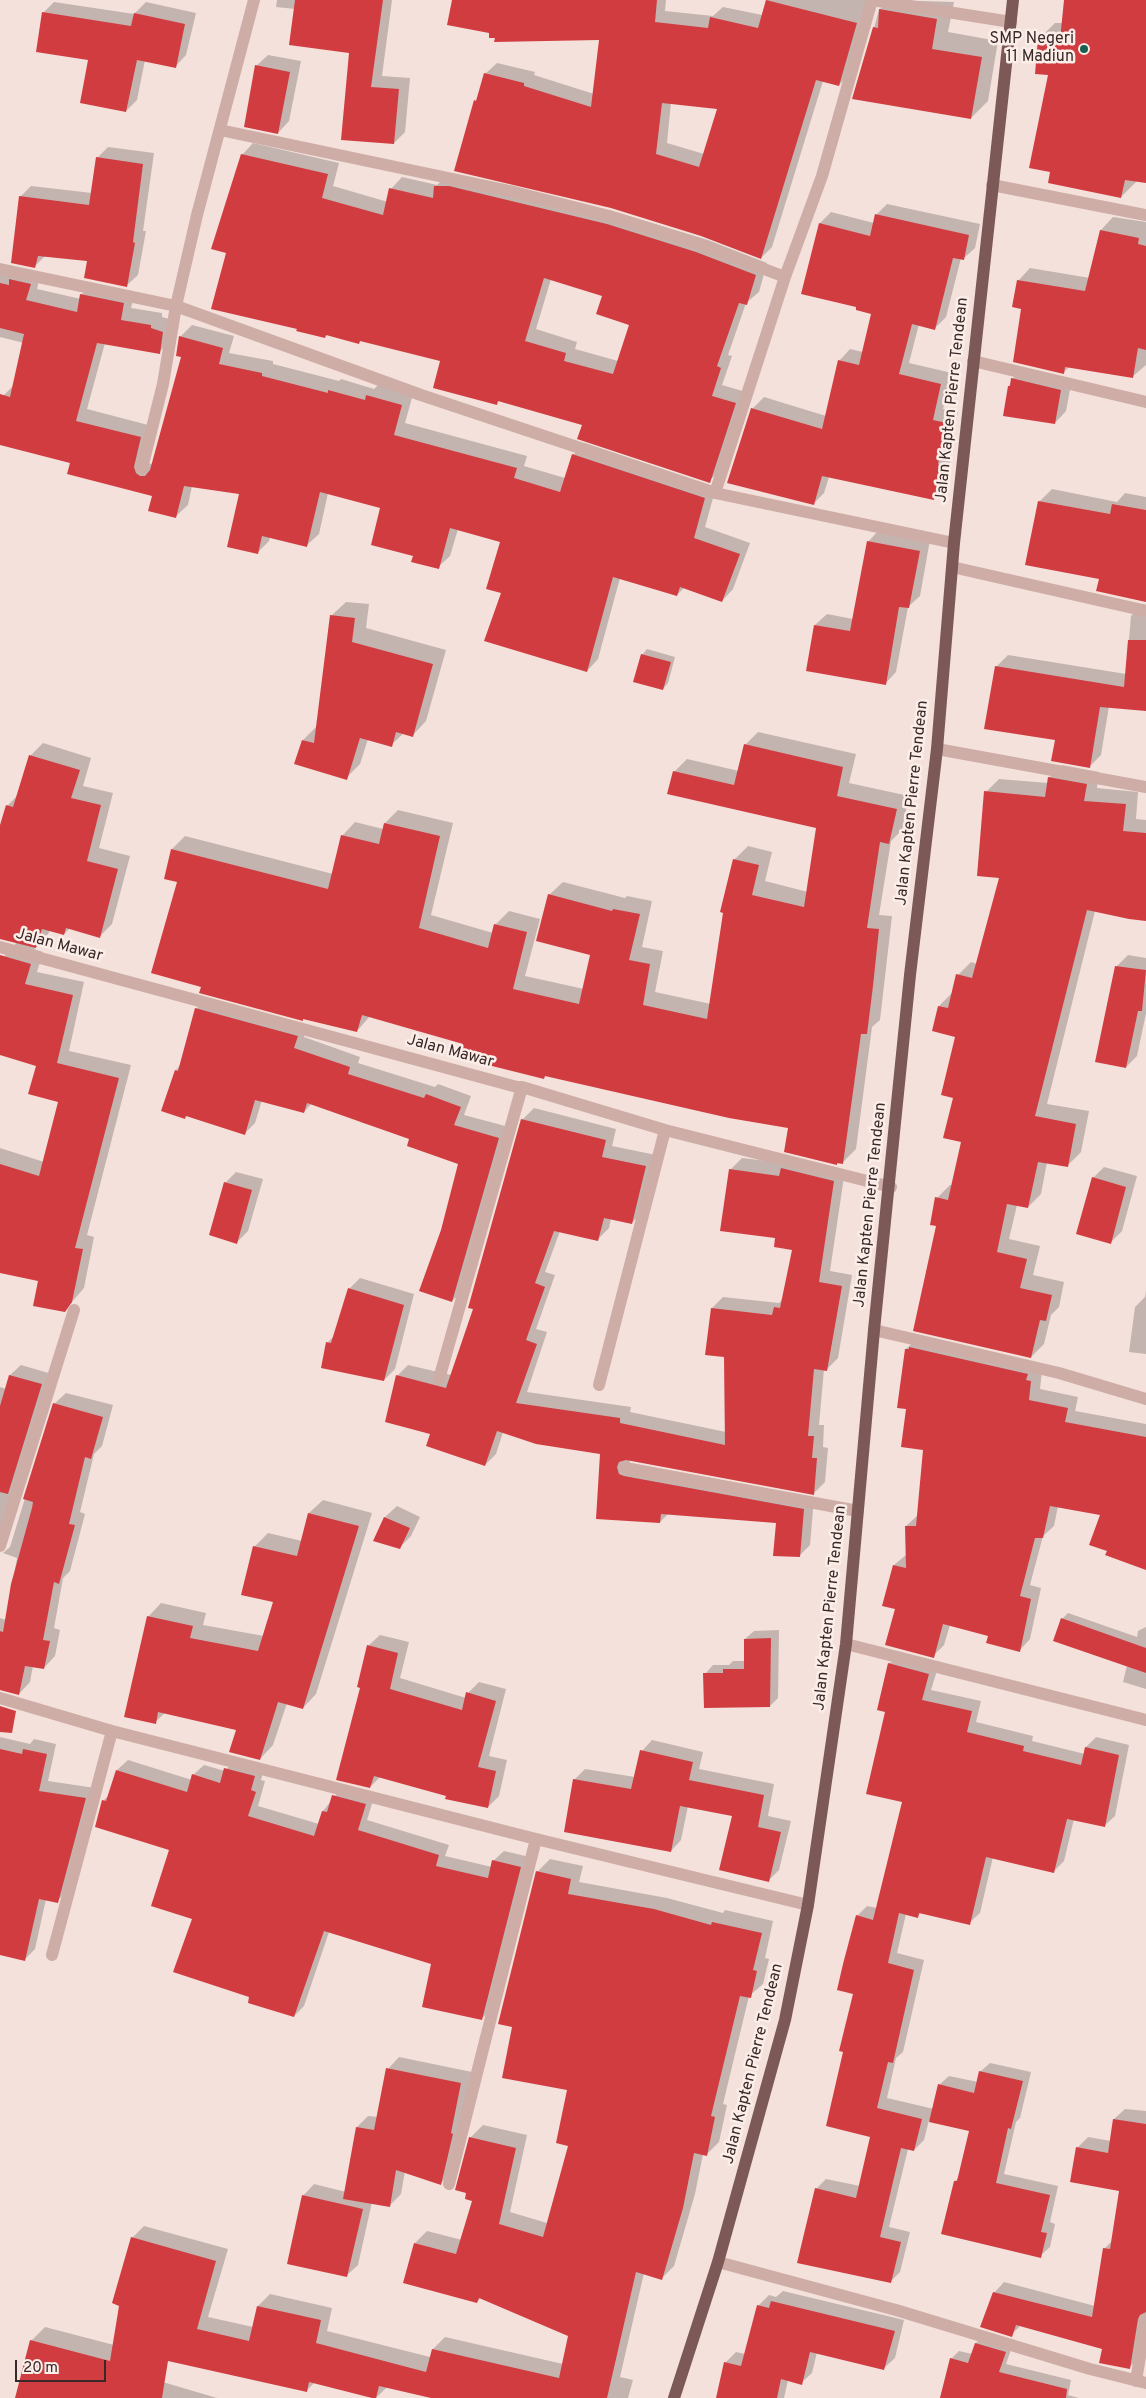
<!DOCTYPE html>
<html>
<head>
<meta charset="utf-8">
<style>
  body { margin:0 }
  #map { position:relative; width:1146px; height:2398px; overflow:hidden; background:#f4e1db; font-family:Overpass,sans-serif }
  canvas { display:block }
  .scale { position:absolute; left:15px; top:2360px; width:91px; height:22px; box-sizing:border-box; border:2px solid #392827; border-top:0; padding-left:6px; font-size:15px; line-height:18px; white-space:nowrap; color:#392827; -webkit-text-stroke:4px #fbede8; paint-order:stroke }
</style>
</head>
<body>
<div id="map">
<canvas width="1146" height="2398"></canvas>
<div class="scale">20 m</div>
</div>
<script>
const context = document.querySelector('canvas').getContext('2d');
context.lineJoin = 'round';
function fill(path, color) { context.fillStyle = color; context.fill(path, 'evenodd'); }
const toPath = rows => new Path2D(rows.map(r => 'M' + r).join(''));
function strokePath(path, color, width, dash) { context.strokeStyle = color; context.lineWidth = width; context.lineCap = dash ? 'butt' : 'round'; context.setLineDash(dash || []); context.stroke(path); }
function drawText(font, color, halo, rows, align = 'center') {
  context.font = font + ' Overpass,sans-serif'; context.lineWidth = 5; context.setLineDash([]); context.textBaseline = 'middle'; context.strokeStyle = halo; context.fillStyle = color; for (const [text, x, y, turn = 0] of rows) {
    context.save(); context.translate(x, y); context.rotate((+turn || 0) * Math.PI / 180); context.textAlign = isNaN(turn) ? turn : align; if (halo) context.strokeText(text, 0, 0); context.fillText(text, 0, 0); context.restore();
  }
}
fill(toPath([
  [277,0,400,0,392,0,382,76,410,78,405,132,394,143,350,52,295,9,276,7],
  [453,0,666,0,665,11,713,16,723,7,762,15,766,0,871,0,850,74,839,85,823,81,772,247,761,258,475,101,478,98,485,74,497,63,535,72,534,75,594,94,600,38,496,37],
  [671,102,719,108,704,154,667,143],
  [889,0,954,2,948,32,998,41,988,101,971,118,854,98,879,10],
  [1065,0,1146,0,1146,182,1137,181,1121,197,1052,171,1050,73,1039,39,1055,23,1063,23],
  [54,2,134,14,146,2,196,13,186,55,175,67,145,60,137,100,126,111,89,59,43,13],
  [268,55,301,61,289,121,278,133,256,66],
  [253,143,339,163,333,186,388,202,391,189,402,177,437,185,447,175,619,213,708,240,767,263,759,292,746,303,728,355,732,356,722,385,746,392,721,470,709,481,583,425,499,401,496,403,442,360,362,340,359,342,328,334,325,337,298,328,228,252,242,155],
  [551,279,604,296,630,324,618,361,575,349,577,342,536,329],
  [108,147,154,153,143,231,146,231,138,275,126,286,88,260,45,256,34,267,20,197,31,186,92,193,97,158],
  [887,204,980,224,975,248,963,259,961,258,946,317,935,328,919,324,909,363,952,373,943,409,958,412,948,453,952,454,945,488,933,499,829,477,824,493,813,504,752,409,764,397,826,416,839,361,850,349,863,352,873,313,820,223,831,212,874,223,876,215],
  [1113,217,1146,222,1146,365,1132,377,1070,366,1063,373,1022,308,1018,281,1030,268,1090,278,1101,230],
  [0,268,41,272,37,289,81,299,81,295,93,283,135,292,131,308,162,313,162,317,174,320,171,341,159,352,105,343,87,409,152,426,147,462,153,465,183,356,180,337,192,325,234,336,229,353,273,361,273,364,339,381,341,379,374,389,379,384,413,394,405,423,527,456,524,466,565,478,573,455,585,443,716,487,705,527,750,543,733,589,722,601,685,587,677,595,620,578,598,659,587,671,502,592,501,542,458,529,450,556,438,567,414,555,381,507,328,493,319,534,307,545,270,537,269,541,257,553,241,493,192,486,188,505,176,516,153,495,71,463,0,444,0,409,3,396,14,385,24,343,0,337],
  [1024,368,1072,379,1066,411,1055,423,1009,386,1012,379],
  [1052,489,1117,502,1125,493,1146,497,1146,601,1100,578,1027,564,1040,501],
  [879,530,930,540,920,596,908,607,896,672,885,684,815,625,827,614,853,619,868,542],
  [346,602,369,604,366,628,446,650,426,721,412,736,404,733,391,745,368,739,360,764,346,778,303,740,318,725,331,616],
  [1143,604,1146,605,1146,709,1109,706,1101,755,1089,767,1056,739,996,667,1008,655,1126,674,1131,616],
  [647,649,675,657,668,683,663,689,642,655],
  [758,732,856,754,849,783,909,796,902,830,891,841,879,915,892,916,880,1020,872,1027,856,1149,843,1162,836,1164,789,1127,546,1075,544,1077,465,1043,370,1016,357,1031,202,986,172,849,185,836,333,874,342,836,355,822,383,829,385,823,398,810,453,823,431,915,493,933,495,925,509,911,540,919,525,976,584,989,592,954,549,895,563,882,625,898,627,896,652,901,642,947,663,951,655,992,711,1004,734,860,748,846,772,852,765,881,808,892,817,827,674,772,687,759,739,771,745,745],
  [43,743,91,758,83,786,113,793,99,848,130,856,112,924,100,936,70,928,64,934,50,930,48,934,34,949,43,952,37,972,84,982,69,1051,131,1065,87,1235,94,1237,84,1288,65,1310,40,1280,0,1272,0,1148,44,1162,59,1101,37,1065,0,1053,0,961,17,942,0,917,0,828,7,806,19,794,30,756],
  [1062,765,1099,772,1097,788,1138,792,1136,819,1146,820,1146,919,1095,911,1047,1104,1089,1111,1081,1152,1068,1165,1047,1162,1041,1194,1028,1207,1017,1205,1009,1239,1040,1246,1033,1275,1064,1282,1059,1307,1051,1315,1044,1344,1031,1357,938,1225,937,1198,950,1185,952,1185,962,1141,955,1097,957,1036,939,1006,952,993,958,975,971,962,977,964,1000,877,986,792,999,779,1048,783,1049,778],
  [1128,955,1146,958,1146,1013,1137,1056,1126,1067,1116,967],
  [207,998,308,1025,304,1037,360,1057,358,1063,435,1087,438,1084,471,1096,464,1115,509,1127,463,1290,452,1301,442,1230,460,1163,411,1138,360,1122,361,1119,312,1103,304,1112,262,1100,255,1123,244,1134,187,1115,162,1110,176,1070,180,1065,196,1009],
  [534,1108,616,1129,612,1146,656,1155,643,1211,632,1223,611,1218,609,1228,598,1239,560,1231,545,1272,555,1275,536,1329,547,1332,527,1392,631,1407,630,1412,726,1432,726,1356,712,1308,723,1297,779,1303,783,1299,793,1249,777,1237,730,1170,742,1158,845,1170,830,1271,852,1275,838,1358,826,1370,824,1369,819,1425,824,1425,823,1447,828,1448,825,1482,814,1493,629,1459,630,1463,814,1498,810,1545,799,1556,777,1522,669,1513,660,1522,598,1518,602,1453,503,1432,496,1454,485,1465,432,1433,397,1376,408,1365,451,1375,475,1309,522,1120],
  [1104,1167,1137,1176,1122,1231,1111,1242,1093,1178],
  [236,1172,263,1179,248,1231,237,1242,225,1183],
  [360,1278,414,1294,395,1369,384,1380,328,1342,334,1336,349,1289],
  [1146,1291,1146,1354,1129,1352,1135,1307,1145,1297],
  [918,1338,1042,1370,1040,1389,1078,1397,1075,1411,1146,1424,1146,1569,1109,1551,1102,1514,1058,1506,1054,1526,1043,1536,1030,1585,1041,1588,1030,1639,1019,1651,990,1635,950,1625,944,1645,933,1656,896,1608,884,1605,894,1565,907,1554,906,1526,918,1515,925,1449,907,1408,906,1349],
  [21,1365,52,1374,0,1545,0,1387,6,1389,10,1375],
  [66,1393,113,1405,102,1446,94,1454,80,1512,85,1514,70,1571,63,1578,54,1628,60,1630,55,1656,44,1668,33,1666,30,1682,19,1694,0,1689,0,1618,6,1620,17,1558,3,1553,10,1547,54,1404],
  [323,1500,372,1513,316,1694,303,1708,287,1703,273,1745,260,1759,238,1729,166,1712,155,1722,148,1617,161,1603,206,1613,203,1625,264,1636,275,1601,254,1547,268,1533,302,1541,309,1513],
  [397,1506,420,1517,411,1536,400,1547,375,1540,385,1517],
  [1068,1613,1137,1637,1138,1631,1146,1627,1146,1689,1123,1682,1127,1665,1054,1640,1063,1618],
  [779,1630,778,1698,770,1706,705,1674,713,1665,729,1665,733,1661,745,1661,745,1639,754,1631],
  [380,1635,409,1642,400,1678,466,1698,468,1693,479,1682,506,1689,489,1756,507,1760,499,1796,488,1807,380,1777,370,1787,362,1687,368,1646],
  [899,1654,939,1664,931,1690,981,1701,976,1722,1033,1736,1032,1741,1085,1754,1086,1747,1096,1737,1129,1745,1115,1816,1104,1826,1074,1819,1064,1861,1054,1871,993,1857,980,1913,969,1923,922,1912,918,1916,906,1914,897,1953,924,1960,903,2052,896,2058,887,2098,934,2109,939,2085,949,2076,978,2082,980,2072,990,2063,1031,2072,1020,2118,1016,2122,1004,2174,1058,2186,1050,2222,1055,2224,1050,2247,1040,2256,955,2181,960,2177,971,2130,929,2120,924,2140,914,2150,908,2149,889,2227,910,2232,900,2272,890,2282,816,2189,826,2179,860,2186,872,2136,845,2051,854,1993,857,1916,867,1906,877,1908,903,1801,887,1711,889,1664],
  [0,1737,30,1744,34,1739,56,1744,48,1781,95,1788,67,1891,57,1901,46,1899,35,1949,25,1959,0,1954],
  [652,1740,703,1752,699,1769,774,1784,768,1816,791,1821,779,1870,769,1880,733,1815,688,1806,681,1840,671,1851,574,1780,585,1769,635,1777,642,1751],
  [236,1758,265,1766,261,1780,265,1781,258,1806,319,1824,323,1811,343,1786,375,1794,367,1820,449,1845,445,1856,492,1867,493,1861,504,1851,530,1857,492,2009,481,2019,433,1964,329,1932,304,2006,294,2016,251,1997,194,1919,170,1849,103,1801,109,1795,117,1770,128,1760,192,1780,193,1775,204,1765,225,1771],
  [550,1859,583,1866,579,1882,667,1898,723,1913,725,1910,773,1921,765,1958,769,1959,763,1984,749,1996,723,2104,727,2105,719,2142,706,2155,703,2154,695,2194,674,2266,662,2278,644,2273,620,2377,633,2380,628,2398,437,2398,387,2387,376,2398,315,2382,306,2391,134,2353,129,2372,217,2398,16,2398,31,2341,45,2327,114,2345,132,2238,144,2226,228,2249,208,2317,253,2327,258,2306,270,2294,332,2308,327,2331,430,2357,433,2349,445,2337,563,2364,570,2335,481,2297,477,2302,415,2243,427,2231,462,2240,473,2200,470,2138,483,2125,527,2135,510,2212,547,2223,569,2145,568,2089,513,2026,499,2023,538,1871],
  [399,2057,472,2072,452,2172,441,2183,405,2171,401,2194,390,2205,372,2202,358,2265,346,2276,303,2196,314,2184,346,2192,357,2127,368,2116,378,2117,388,2069],
  [1125,2109,1146,2111,1146,2319,1139,2357,1129,2368,1103,2348,1021,2325,1011,2335,994,2293,1004,2282,1095,2306,1104,2249,1112,2241,1120,2190,1077,2148,1088,2137,1111,2141,1114,2119],
  [783,2291,904,2320,895,2358,884,2368,817,2352,812,2373,801,2383,788,2380,784,2398,717,2398,725,2363,736,2352,745,2354,758,2306,769,2295,776,2297],
  [984,2335,1013,2344,1006,2364,1071,2380,1068,2395,1079,2398,940,2398,951,2359,959,2351,972,2354,976,2343]
]), '#0003');
fill(toPath([
  [295,0,383,0,371,87,399,89,394,144,341,140,349,53,289,45],
  [452,0,657,0,655,22,708,28,710,17,758,28,766,0,857,23,839,86,816,80,761,259,701,236,611,208,454,171,474,100,476,101,484,73,524,83,524,86,591,107,599,40,494,42,495,38,489,38,489,33,447,25],
  [662,103,717,109,699,167,656,154],
  [1064,0,1146,0,1146,183,1125,180,1121,198,1048,183,1050,172,1029,168,1048,75,1035,74,1038,38,1060,40],
  [879,9,937,19,932,49,982,57,971,119,852,99,873,27,878,28],
  [42,12,131,26,134,13,185,24,176,68,137,60,126,112,80,103,88,60,36,52],
  [255,65,290,72,278,134,244,127],
  [241,154,328,174,322,198,383,215,389,188,433,198,434,186,449,186,607,224,696,252,756,275,747,305,739,303,717,366,721,368,712,396,736,403,710,483,577,439,582,425,498,401,497,405,433,388,440,361,360,341,359,344,326,335,325,338,296,331,297,329,211,309,226,253,211,249],
  [544,278,602,296,596,314,629,325,613,374,564,361,566,353,525,341],
  [96,157,143,164,133,242,135,243,127,287,84,278,87,261,38,256,35,268,11,263,19,196,89,205],
  [875,214,969,235,964,260,953,258,935,330,912,324,899,374,941,384,933,420,947,423,938,464,941,465,934,500,822,476,814,505,727,483,751,408,822,429,838,360,859,365,871,314,856,310,856,307,801,294,819,223,870,236],
  [1100,230,1139,238,1138,244,1146,246,1146,350,1138,348,1133,378,1065,367,1064,374,1013,362,1021,309,1012,307,1017,280,1085,291],
  [9,279,31,284,26,300,77,312,80,294,124,303,121,320,151,325,151,328,163,332,160,354,97,343,76,421,141,437,134,467,136,473,140,476,145,476,150,470,181,357,176,356,179,336,223,348,219,364,262,373,262,376,328,393,328,390,365,400,366,395,402,405,394,435,517,468,514,478,560,492,572,454,705,498,694,538,740,554,722,602,680,587,677,596,613,577,587,672,484,641,501,593,486,589,500,542,450,528,439,569,411,562,413,556,371,545,380,508,320,492,307,547,262,536,258,554,227,547,239,494,184,486,176,518,148,511,152,496,67,474,70,463,0,445,0,394,10,397,24,334,0,328,0,283,9,285],
  [1011,378,1061,390,1055,424,1003,416,1008,386,1010,386],
  [1038,501,1110,514,1112,504,1146,510,1146,602,1096,591,1099,579,1025,565],
  [867,541,920,551,909,608,899,607,886,685,806,671,814,625,850,631],
  [330,615,355,618,352,642,433,664,413,737,396,732,392,747,360,738,347,780,294,764,302,740,314,743],
  [1128,640,1146,640,1146,711,1100,707,1090,768,1051,761,1055,740,984,729,995,666,1124,687],
  [641,654,671,662,663,690,633,682],
  [744,744,843,767,837,796,897,809,889,844,880,842,867,928,879,929,873,986,867,1034,861,1034,843,1164,837,1163,837,1165,784,1152,788,1128,729,1118,545,1076,544,1079,460,1058,463,1044,362,1015,357,1032,303,1019,303,1021,199,993,201,987,151,973,177,882,164,879,171,849,328,889,341,835,379,844,384,823,440,836,419,928,488,948,494,924,527,932,513,989,579,1004,590,955,536,941,548,894,612,911,613,909,640,914,629,960,650,964,643,1005,707,1019,723,913,720,912,733,859,759,865,752,895,804,907,816,828,667,794,673,771,734,785],
  [29,755,80,770,71,798,101,805,87,861,118,869,100,938,66,928,64,935,42,929,36,948,0,939,0,825,6,805,13,807],
  [1048,777,1087,784,1084,801,1126,804,1123,831,1146,833,1146,921,1129,919,1087,910,1035,1116,1076,1124,1068,1167,1038,1162,1028,1208,1007,1204,997,1252,1027,1259,1020,1288,1052,1295,1046,1321,1040,1320,1031,1358,913,1331,936,1226,930,1225,935,1197,948,1200,961,1142,943,1138,953,1098,941,1095,955,1037,932,1031,938,1006,948,1008,956,974,972,978,999,878,977,876,984,791,1045,797],
  [0,955,31,964,25,984,73,995,57,1063,119,1078,75,1248,83,1249,72,1302,65,1312,33,1306,38,1281,0,1273,0,1164,39,1176,58,1102,28,1094,36,1066,0,1055],
  [1115,966,1146,970,1142,1011,1138,1011,1126,1068,1095,1062],
  [195,1008,298,1036,294,1048,350,1067,348,1074,424,1098,426,1094,461,1107,454,1125,499,1138,452,1302,419,1291,441,1230,458,1164,407,1146,409,1139,307,1103,304,1113,255,1100,245,1135,186,1116,185,1119,161,1111,175,1070,178,1071],
  [521,1119,606,1140,602,1157,646,1166,632,1224,604,1218,598,1241,554,1231,535,1283,545,1287,526,1340,537,1344,516,1403,620,1418,620,1423,725,1445,724,1357,705,1355,711,1308,772,1315,774,1307,780,1308,792,1250,774,1247,775,1238,720,1231,729,1169,779,1176,781,1168,834,1181,819,1282,842,1286,827,1371,814,1369,808,1436,814,1436,812,1458,817,1458,814,1495,626,1460,619,1462,617,1467,619,1474,624,1476,804,1509,800,1557,773,1556,776,1523,661,1514,660,1523,596,1519,600,1454,536,1444,497,1431,485,1466,426,1446,430,1434,385,1422,396,1375,446,1388,473,1309,468,1308],
  [1092,1177,1126,1187,1111,1244,1076,1234],
  [224,1182,252,1190,237,1244,209,1235],
  [348,1288,404,1305,384,1381,321,1368,326,1342,331,1343],
  [909,1347,1028,1374,1026,1380,1031,1381,1029,1400,1068,1408,1065,1422,1146,1437,1146,1570,1105,1555,1107,1551,1089,1545,1100,1515,1050,1506,1043,1538,1035,1538,1020,1596,1031,1599,1020,1652,986,1643,988,1636,943,1624,934,1658,885,1645,895,1609,882,1606,893,1565,906,1568,905,1526,916,1526,923,1450,901,1447,906,1409,897,1408,905,1349,909,1349],
  [9,1375,42,1384,8,1494,0,1492,0,1406],
  [53,1403,103,1417,91,1459,85,1457,69,1524,75,1525,59,1584,54,1582,43,1640,50,1641,44,1669,25,1666,19,1695,0,1690,0,1631,3,1632,11,1584,32,1508,33,1502,23,1499],
  [308,1513,359,1526,303,1709,278,1702,260,1760,229,1752,236,1730,158,1712,156,1724,124,1717,147,1616,193,1626,190,1638,258,1651,273,1602,241,1595,253,1546,297,1556],
  [384,1517,410,1528,400,1549,373,1541],
  [1061,1618,1146,1648,1146,1673,1053,1641],
  [771,1638,770,1707,704,1708,703,1673,723,1673,723,1669,744,1669,744,1639],
  [367,1645,398,1653,390,1689,462,1710,466,1692,496,1701,478,1767,496,1771,488,1808,445,1799,446,1796,374,1776,370,1788,336,1780,360,1688,357,1687],
  [888,1663,929,1674,922,1700,972,1711,967,1732,1024,1746,1023,1751,1081,1765,1085,1747,1119,1755,1105,1827,1067,1819,1054,1873,986,1857,970,1925,919,1913,918,1918,899,1913,888,1963,914,1970,893,2063,888,2062,877,2108,922,2119,914,2151,901,2148,880,2237,901,2242,891,2283,797,2263,815,2188,856,2198,870,2137,826,2126,843,2052,839,2051,853,1994,837,1990,843,1964,856,1915,873,1920,902,1802,866,1794,885,1712,877,1710],
  [0,1706,16,1711,12,1733,0,1732],
  [0,1749,22,1754,23,1749,47,1754,39,1791,86,1798,58,1903,39,1899,25,1961,0,1955],
  [640,1750,693,1762,689,1780,764,1795,758,1827,781,1832,769,1882,719,1870,732,1816,680,1806,671,1852,564,1832,573,1779,631,1789],
  [224,1768,255,1776,251,1790,256,1792,248,1816,314,1836,322,1811,327,1812,332,1795,366,1804,358,1830,439,1855,436,1866,488,1878,492,1860,521,1867,482,2020,422,2007,431,1964,324,1931,294,2017,248,2003,249,1997,173,1972,192,1919,151,1906,169,1850,95,1827,102,1800,106,1801,116,1770,187,1792,192,1774,220,1783],
  [536,1871,571,1879,568,1894,654,1909,711,1925,712,1922,762,1933,753,1970,757,1971,751,1998,740,1996,711,2116,715,2117,707,2156,694,2153,683,2208,662,2280,636,2272,607,2398,431,2398,379,2386,376,2398,372,2398,309,2382,307,2392,168,2361,162,2398,15,2398,30,2340,110,2361,119,2306,112,2303,131,2237,216,2261,197,2329,249,2341,257,2306,321,2320,316,2343,426,2372,432,2349,559,2378,568,2336,479,2298,477,2303,403,2283,414,2243,456,2254,472,2201,465,2199,466,2193,455,2190,469,2137,516,2148,499,2224,543,2237,568,2146,556,2143,567,2090,502,2078,512,2027,498,2024],
  [386,2068,461,2083,451,2133,453,2134,441,2185,396,2170,390,2207,343,2199,356,2127,374,2130],
  [979,2071,1023,2081,1011,2129,1008,2128,996,2183,1050,2195,1041,2232,1047,2233,1041,2258,941,2234,954,2181,957,2181,969,2131,929,2122,938,2084,974,2093],
  [1113,2119,1146,2124,1146,2312,1140,2315,1138,2319,1130,2369,1099,2363,1102,2349,1016,2325,1012,2337,980,2327,993,2292,1092,2317,1103,2248,1110,2249,1119,2191,1070,2182,1076,2147,1108,2153],
  [302,2195,363,2209,347,2277,287,2264],
  [771,2301,895,2331,884,2370,810,2352,802,2385,781,2379,777,2398,716,2398,724,2362,741,2366,757,2305,769,2308],
  [975,2343,1006,2352,999,2372,1067,2389,1066,2398,940,2398,950,2358,968,2363]
]), '#d13c41');
strokePath(toPath([
  [872,0,1011,22],
  [220,130,510,191,609,216,699,244,785,277],
  [992,185,1146,215],
  [0,269,176,306,421,395,715,493,954,543],
  [973,361,1146,402],
  [142,468,163,384,176,306,197,215,254,0],
  [715,493,785,277,822,176,872,0],
  [952,567,1146,611],
  [937,749,1146,787],
  [0,947,517,1087,522,1087,665,1130,891,1187],
  [874,1330,1059,1373,1146,1399],
  [439,1379,522,1087],
  [599,1385,665,1130],
  [625,1468,858,1511],
  [0,1546,74,1310],
  [846,1644,1146,1720],
  [0,1698,112,1731,536,1839,808,1905],
  [52,1955,112,1731],
  [449,2184,536,1839],
  [718,2262,896,2310,1090,2369,1146,2383],
  [1136,2381,1146,2320]
]), '#cdada5', 12);
strokePath(toPath([
  [674,2398,718,2262,785,2020,808,1905,846,1644,874,1330,910,975,937,749,954,543,1013,0]
]), '#7c5957', 12);
for (const [x, y, r, color] of [
  [1084,49,5,"#195e50"]
]) { const dot = new Path2D(); dot.arc(x, y, r, 0, 2 * Math.PI); context.fillStyle = color; context.fill(dot); strokePath(dot, '#fbede8', 2); }
drawText('16px', '#392827', '#fbede8', [
  ["SMP Negeri",1074,40],
  ["11 Madiun",1074,58]
], 'right');
drawText('16px', '#392827', '#fbede8', [
  ["Jalan Kapten Pierre Tendean",953,400,-84],
  ["Jalan Kapten Pierre Tendean",913,803,-84],
  ["Jalan Mawar",59,946,15],
  ["Jalan Mawar",450,1052,15],
  ["Jalan Kapten Pierre Tendean",871,1205,-84],
  ["Jalan Kapten Pierre Tendean",831,1608,-84],
  ["Jalan Kapten Pierre Tendean",754,2064,-76]
]);
</script>
</body>
</html>
